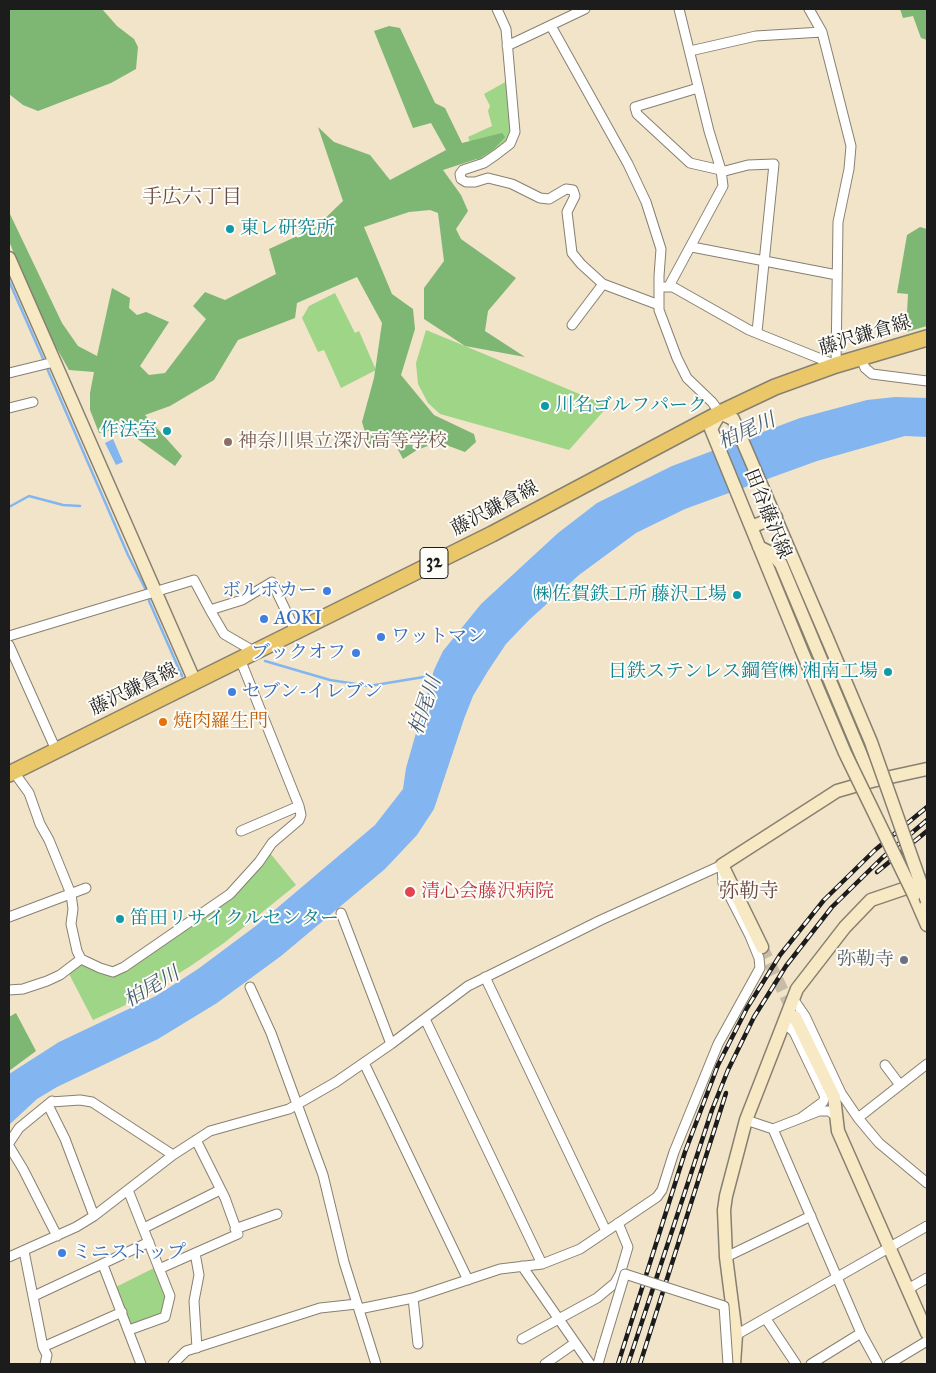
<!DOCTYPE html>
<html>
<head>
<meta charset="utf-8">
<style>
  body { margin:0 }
  #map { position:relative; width:936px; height:1373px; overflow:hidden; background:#f2e4c8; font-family:"IM FELL Great Primer",serif }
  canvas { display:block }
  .frame { position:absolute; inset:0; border:10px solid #1c1c1c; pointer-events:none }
</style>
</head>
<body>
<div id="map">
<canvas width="936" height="1373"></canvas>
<div class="frame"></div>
</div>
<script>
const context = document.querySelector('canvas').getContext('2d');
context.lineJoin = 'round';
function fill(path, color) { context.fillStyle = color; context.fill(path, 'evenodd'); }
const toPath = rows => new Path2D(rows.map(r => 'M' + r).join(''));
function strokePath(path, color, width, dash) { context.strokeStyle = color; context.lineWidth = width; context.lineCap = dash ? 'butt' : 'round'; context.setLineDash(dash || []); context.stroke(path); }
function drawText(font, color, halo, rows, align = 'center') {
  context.font = font + ' "IM FELL Great Primer","Noto Serif JP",serif'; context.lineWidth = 4; context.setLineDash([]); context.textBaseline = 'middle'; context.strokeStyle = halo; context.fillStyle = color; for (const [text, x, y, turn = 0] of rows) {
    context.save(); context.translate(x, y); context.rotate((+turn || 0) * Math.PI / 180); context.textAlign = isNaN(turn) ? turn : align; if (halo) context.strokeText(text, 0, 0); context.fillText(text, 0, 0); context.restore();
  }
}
fill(toPath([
  [507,81,510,134,507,141,496,151,478,161,468,137,492,126,488,111,490,106,484,94],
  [335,293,355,333,359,331,376,370,341,388,324,350,318,352,302,318,309,306],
  [426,330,465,346,608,406,569,450,440,414,428,403,418,384,416,363],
  [270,853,296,885,224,943,189,967,130,1003,93,1020,68,972,80,964,86,964,106,974,233,896],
  [154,1268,165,1297,161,1314,131,1325,116,1287]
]), '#9ed587');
fill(toPath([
  [9,9,102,9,117,26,134,39,138,47,136,69,111,83,38,111,23,105,9,94],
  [900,9,927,9,927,40,921,38,913,16,903,18],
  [389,26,400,28,435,103,445,108,462,143,502,133,505,137,494,149,480,158,443,170,461,195,468,211,456,229,461,239,516,278,488,311,485,331,525,357,465,346,424,319,424,288,444,261,438,213,430,210,409,212,364,227,392,294,413,309,415,329,401,375,434,415,474,434,476,442,465,452,438,442,417,450,403,459,392,438,369,445,362,422,374,378,382,323,357,277,297,303,295,318,238,340,214,380,170,406,145,415,182,456,175,466,122,428,99,433,90,410,90,393,94,372,69,370,40,319,9,241,9,212,62,323,78,346,97,356,112,288,130,298,129,308,137,315,146,312,169,322,140,366,149,375,165,373,206,319,193,306,205,292,225,300,276,274,269,249,315,228,343,201,318,127,334,142,370,155,390,180,446,150,431,123,413,128,374,31],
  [920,227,927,229,927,326,906,332,908,294,897,293,907,235],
  [16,1013,36,1051,9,1071,9,1017]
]), '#7eb674');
fill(toPath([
  [895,397,927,398,927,437,905,436,817,461,685,509,636,533,579,575,529,620,506,644,488,671,473,696,464,719,434,809,417,835,385,869,281,956,217,1003,158,1039,57,1087,37,1099,9,1125,9,1074,59,1042,156,996,198,969,257,925,375,825,403,789,406,768,434,670,443,651,481,604,558,533,597,503,672,466,800,418,867,400],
  [113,439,123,462,116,465,105,443]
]), '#83b6f0');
strokePath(toPath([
  [9,281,44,361],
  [46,366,128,555,147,592],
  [9,507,29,496,63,505,80,506],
  [149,597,149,601,182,676],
  [265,661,330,680,369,686,430,676,434,678]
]), '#83b6f0', 2.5);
strokePath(toPath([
  [762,947,793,1012]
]), '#c7bca6', 12, [12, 6]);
const street = toPath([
  [497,9,506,29,515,132,510,144,497,154,484,163,463,170,460,174,461,179,466,182,475,182,488,178,512,184,540,198,549,199,566,189,573,190,575,196,567,212,572,253,581,264,603,284,659,305],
  [551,26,628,164,646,202,661,249,659,276,659,310,677,358,687,378,712,402,720,413],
  [507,46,585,9],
  [690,51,756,36,822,32],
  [698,88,635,107,637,114,690,163,725,171,748,165,774,164,757,332],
  [692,247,837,275],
  [669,286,723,186,721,170,709,131,679,9],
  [659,287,673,287,749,330,836,365,838,222,849,169,851,146,822,32,809,9],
  [572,325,603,284],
  [861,358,865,368,872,374,927,381],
  [9,373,54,362],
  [9,408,33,402],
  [210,610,224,634,255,652],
  [9,636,194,580,210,610,242,600,272,582,296,632],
  [9,645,56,750],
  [13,771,29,793,40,824,49,840,71,894,73,909,71,924,77,951,81,959,100,968,113,972,124,967,230,894,259,862,272,843,299,820,301,815,299,806,240,659],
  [241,831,299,806],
  [341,913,391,1044],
  [9,917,86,888],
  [485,977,606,1231],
  [250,987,271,1033,323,1175,344,1262,376,1364],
  [9,990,23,989,47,981,60,975,81,959],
  [794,1000,805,1016,841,1093,858,1118,879,1143,927,1183],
  [425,1019,542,1264],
  [785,1023,794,1032,825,1097,823,1102,801,1118],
  [364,1063,468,1280],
  [885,1065,900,1085],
  [51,1102,80,1100,92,1102,173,1155],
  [48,1105,65,1139,94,1216],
  [858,1118,927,1064],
  [746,1120,773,1129,819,1111,829,1111,836,1116],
  [773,1129,861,1333,878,1364],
  [9,1143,19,1128,52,1101],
  [9,1146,23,1169,57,1236],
  [128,1190,170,1296,165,1317,129,1330],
  [144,1228,220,1190],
  [235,1229,277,1214],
  [24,1251,43,1347,47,1355,45,1364],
  [195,1253,199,1275,194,1301,197,1348],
  [9,1257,76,1227,94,1216,173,1155,210,1131,289,1109,336,1082,391,1044,468,986,601,920,722,865,723,883,750,936,759,958,760,968,718,1044,674,1152,662,1190,657,1197,580,1249,542,1264,500,1269,413,1298,359,1309],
  [726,1257,811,1216],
  [103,1265,141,1364],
  [522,1266,590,1364],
  [159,1269,238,1234,225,1198,196,1140],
  [908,1289,927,1278],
  [34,1296,149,1242],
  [413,1298,418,1344],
  [766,1319,796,1364],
  [736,1335,927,1226],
  [522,1339,597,1298,615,1283,620,1274,628,1247,618,1223],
  [43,1347,122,1312],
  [173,1364,186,1351,320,1308,357,1304],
  [545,1364,575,1343],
  [598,1364,602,1350],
  [811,1364,861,1333],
  [889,1364,927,1341]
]);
const secondary = toPath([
  [9,258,195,682],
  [751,527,776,517],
  [759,547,773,554,781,564,872,781],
  [801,649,711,429,720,413,733,419,827,638],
  [914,895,927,925],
  [762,947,722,865,837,791,872,781,927,769],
  [795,1017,834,1097,838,1131,927,1333],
  [734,1364,736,1335,726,1257,724,1210,726,1196,746,1120,797,989,845,927,871,900,927,881]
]);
const primary = toPath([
  [9,774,492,534,720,413,775,387,836,365,927,338]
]);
strokePath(street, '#878072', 11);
strokePath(secondary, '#878072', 15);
strokePath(primary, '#878072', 18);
strokePath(street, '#fff', 9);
strokePath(secondary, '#f7e9c3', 12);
strokePath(primary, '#eac769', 15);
const rail = toPath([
  [877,872,927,831],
  [618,1364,685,1152,718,1065,747,1008,780,955,824,900,875,850,927,807],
  [628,1364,712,1110,728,1070,754,1017,786,966,832,907,882,858,927,820],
  [640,1364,726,1093]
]);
strokePath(rail, '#1c1c1c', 4.5);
strokePath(rail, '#fdfcf7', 2.5, [8]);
const streetBridge = toPath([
  [602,1350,625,1274,724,1306,728,1364]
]);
const secondaryBridge = toPath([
  [827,638,871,742,927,901],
  [801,649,845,753,914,895]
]);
strokePath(streetBridge, '#878072', 11, []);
strokePath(secondaryBridge, '#878072', 15, []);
strokePath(streetBridge, '#fff', 9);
strokePath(secondaryBridge, '#f7e9c3', 12);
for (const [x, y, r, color] of [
  [230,229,5,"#0f9aa8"],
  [545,406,5,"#0f9aa8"],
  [167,431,5,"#0f9aa8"],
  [228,442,5,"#8d6e63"],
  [327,591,5,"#3f7fe0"],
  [737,595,5,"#0f9aa8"],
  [264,619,5,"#3f7fe0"],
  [381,637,5,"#3f7fe0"],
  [356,653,5,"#3f7fe0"],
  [888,672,5,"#0f9aa8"],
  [232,692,5,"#3f7fe0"],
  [163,722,5,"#e8710a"],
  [410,892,6,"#e0444e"],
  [120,919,5,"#0f9aa8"],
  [904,960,5,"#6b7280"],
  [62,1253,5,"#3f7fe0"]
]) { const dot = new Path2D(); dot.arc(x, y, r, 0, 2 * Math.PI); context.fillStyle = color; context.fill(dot); strokePath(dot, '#fdfcf7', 2); }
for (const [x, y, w] of [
  [434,563,28]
]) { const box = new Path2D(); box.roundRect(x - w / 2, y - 15.5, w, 31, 4); context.fillStyle = '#fdfcf7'; context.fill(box); strokePath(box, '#1c1c1c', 1); }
drawText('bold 18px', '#1c1c1c', null, [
  ["32",434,563]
]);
drawText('19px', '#0d838f', '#fdfcf7', [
  ["東レ研究所",240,229],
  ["川名ゴルフパーク",555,406],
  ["作法室",157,431,"right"],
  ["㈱佐賀鉄工所 藤沢工場",727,595,"right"],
  ["日鉄ステンレス鋼管㈱ 湘南工場",878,672,"right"],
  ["笛田リサイクルセンター",130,919]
], 'left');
drawText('19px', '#1c1c1c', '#fdfcf7', [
  ["藤沢鎌倉線",865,336,-17],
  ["藤沢鎌倉線",495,509,-28],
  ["田谷藤沢線",767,514,68],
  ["藤沢鎌倉線",134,690,-26]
]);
drawText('19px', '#785e54', '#fdfcf7', [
  ["神奈川県立深沢高等学校",238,442]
], 'left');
drawText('19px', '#366cbe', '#fdfcf7', [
  ["ボルボカー",317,591,"right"],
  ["AOKI",274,619],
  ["ワットマン",391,637],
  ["ブックオフ",346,653,"right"],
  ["セブン-イレブン",242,692],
  ["ミニストップ",72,1253]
], 'left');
drawText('19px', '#c56008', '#fdfcf7', [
  ["焼肉羅生門",173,722]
], 'left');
drawText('19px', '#be3a42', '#fdfcf7', [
  ["清心会藤沢病院",421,892]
], 'left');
drawText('19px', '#5b616d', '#fdfcf7', [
  ["弥勒寺",894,960]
], 'right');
drawText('20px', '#684943', '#fdfcf7', [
  ["手広六丁目",192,198],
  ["弥勒寺",749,892]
]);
drawText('italic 20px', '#455a71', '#fdfcf7', [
  ["柏尾川",747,432,-24],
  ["柏尾川",426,706,-71],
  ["柏尾川",152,988,-30]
]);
</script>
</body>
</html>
